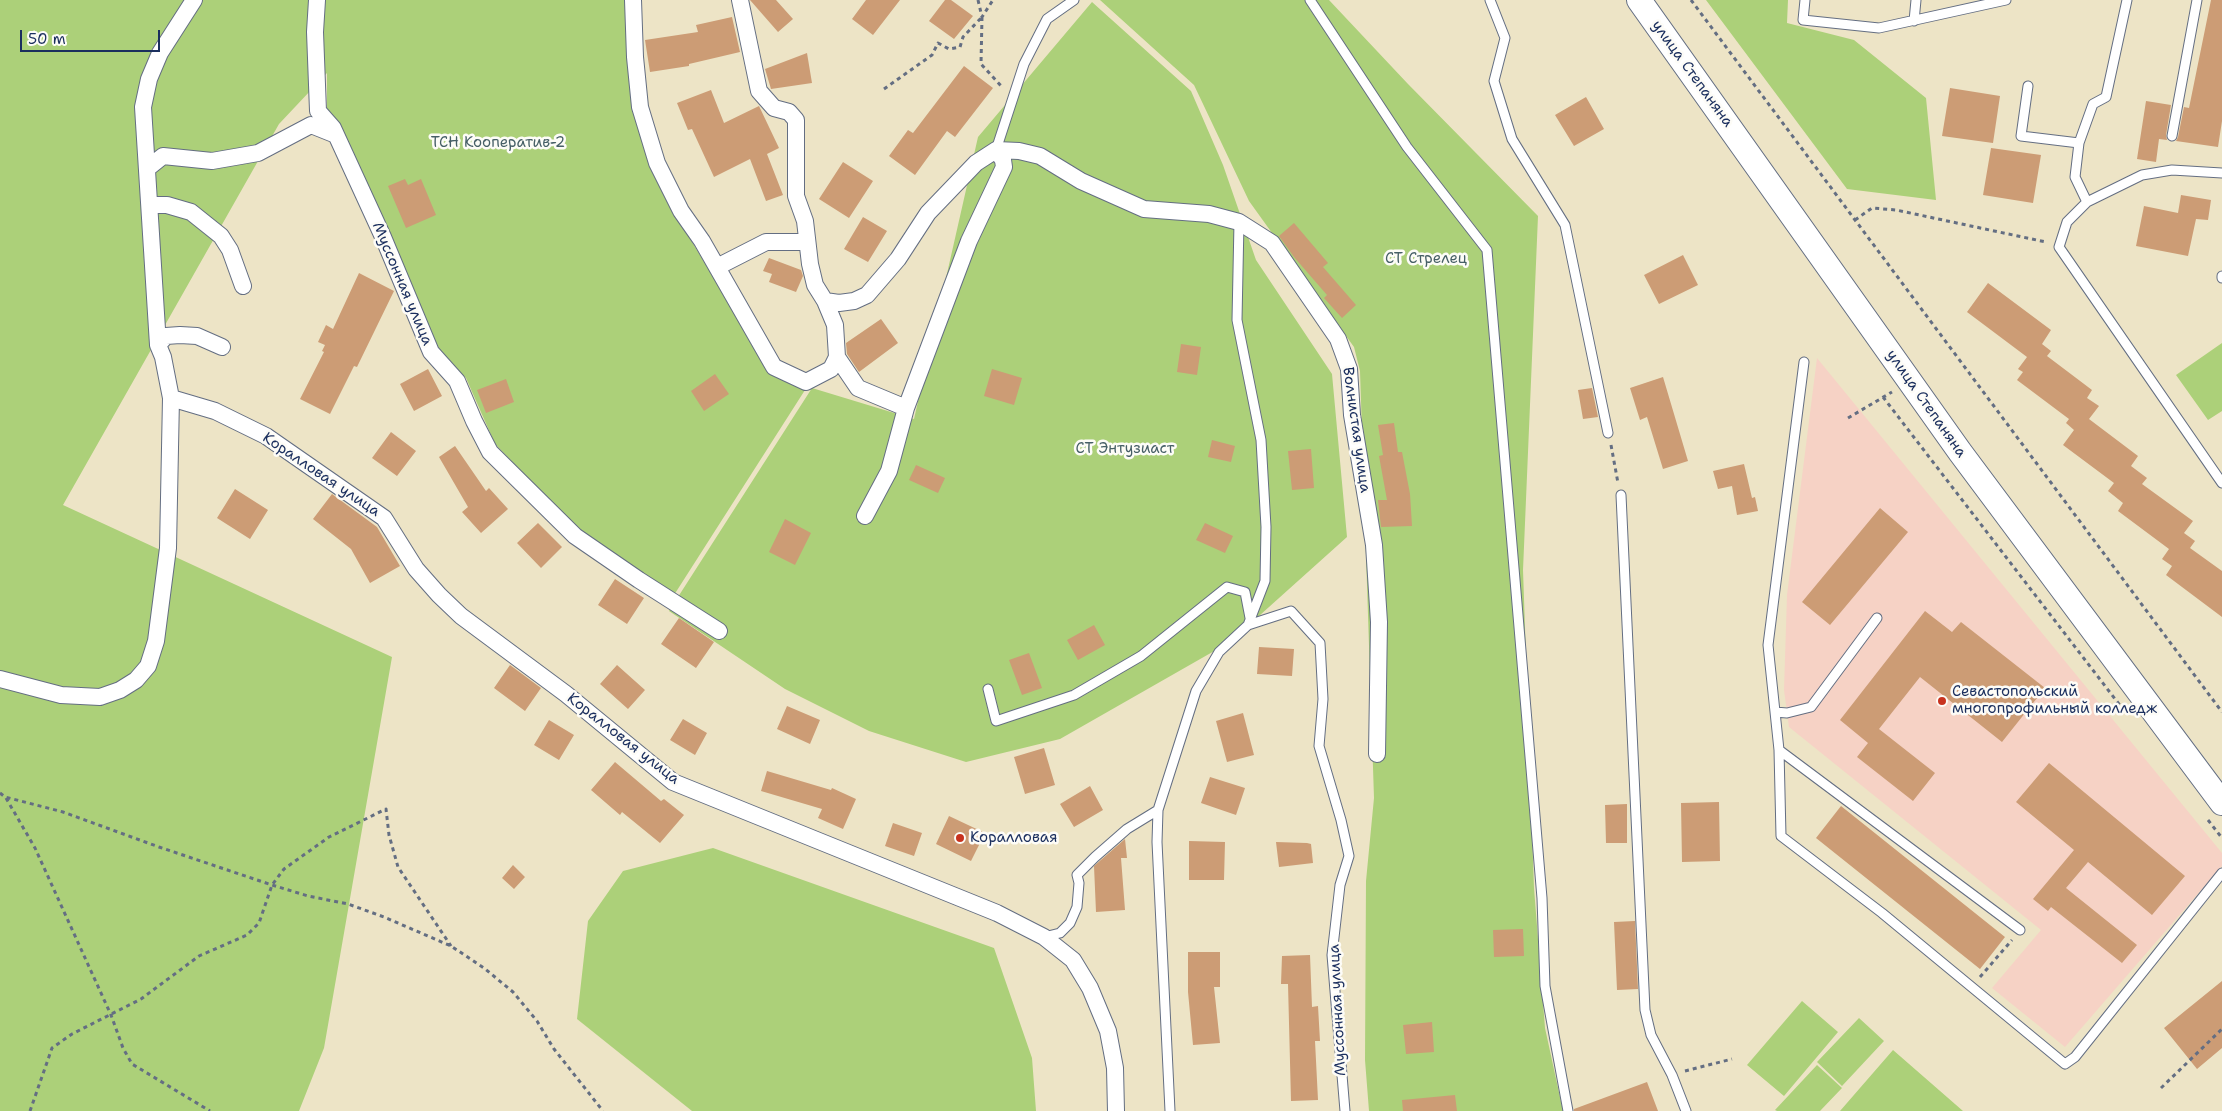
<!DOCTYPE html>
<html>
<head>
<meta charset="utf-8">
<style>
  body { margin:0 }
  #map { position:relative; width:2222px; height:1111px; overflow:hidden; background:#ede4c6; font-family:"Shantell Sans",sans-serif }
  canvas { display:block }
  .scale { position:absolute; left:20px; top:30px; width:140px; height:22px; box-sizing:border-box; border:2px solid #1b2f5e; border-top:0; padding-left:6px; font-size:15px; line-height:18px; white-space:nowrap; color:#1b2f5e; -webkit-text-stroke:4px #fdfcf7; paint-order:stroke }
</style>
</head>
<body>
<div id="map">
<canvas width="2222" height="1111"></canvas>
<div class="scale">50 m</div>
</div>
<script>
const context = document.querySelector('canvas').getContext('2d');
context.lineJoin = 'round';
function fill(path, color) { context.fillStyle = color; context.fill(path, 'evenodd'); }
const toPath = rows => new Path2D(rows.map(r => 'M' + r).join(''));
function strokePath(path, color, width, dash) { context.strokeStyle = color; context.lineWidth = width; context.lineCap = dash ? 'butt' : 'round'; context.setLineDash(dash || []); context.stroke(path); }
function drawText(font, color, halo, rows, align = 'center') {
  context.font = font + ' "Shantell Sans",sans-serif'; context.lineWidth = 5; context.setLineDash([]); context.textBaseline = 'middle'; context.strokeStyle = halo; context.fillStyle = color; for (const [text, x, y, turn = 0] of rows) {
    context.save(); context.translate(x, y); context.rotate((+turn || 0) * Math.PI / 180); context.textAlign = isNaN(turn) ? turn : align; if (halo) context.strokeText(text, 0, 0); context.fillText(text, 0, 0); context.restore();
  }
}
fill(toPath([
  [1817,358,2222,853,2222,866,2065,1047,1992,988,2041,930,1789,727,1784,690,1787,595]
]), '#f6d2c5');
fill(toPath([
  [0,0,628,0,628,44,677,217,770,371,805,390,667,606,575,527,495,444,466,378,439,352,327,108,327,73,279,124,63,505,392,657,324,1048,299,1111,0,1111],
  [1100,0,1329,0,1408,84,1538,216,1523,570,1534,888,1545,1028,1563,1111,1369,1111,1365,1060,1366,881,1374,798,1360,371,1354,347,1249,201,1194,85],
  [1706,0,1788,0,1787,23,1854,40,1926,98,1936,200,1847,189],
  [1092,2,1191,91,1223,165,1256,260,1332,374,1347,537,1230,642,1060,739,966,762,869,731,785,689,669,611,812,388,914,419,978,137],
  [2222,343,2222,411,2208,420,2176,375],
  [713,848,994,948,1032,1058,1036,1111,692,1111,577,1019,588,921,623,871],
  [1802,1001,1838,1032,1784,1096,1747,1065],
  [1859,1018,1884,1041,1842,1086,1817,1062],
  [1893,1050,1963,1111,1840,1111],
  [1817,1065,1842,1088,1820,1111,1777,1111,1775,1110]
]), '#acd079');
fill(toPath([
  [750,0,776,0,793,19,778,32],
  [866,0,900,0,873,35,852,19],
  [945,0,951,0,973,16,954,39,929,21],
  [2211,0,2222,0,2222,121,2218,147,2176,141,2178,137,2184,107,2189,108],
  [732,17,740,52,689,64,689,66,650,72,645,40,698,32,696,25],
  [807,53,812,83,771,89,765,69],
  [964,66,993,88,955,137,947,131,915,175,889,156,908,130,913,133],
  [1950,88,2000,96,1993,143,1942,136],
  [711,90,724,123,759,106,779,148,767,154,783,195,766,201,750,159,714,177,692,129,688,130,677,103],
  [1586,97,1604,129,1574,146,1555,115],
  [2146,101,2171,105,2166,135,2167,140,2159,139,2156,162,2137,159],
  [1991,148,2041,155,2033,203,1983,195],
  [843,162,873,181,849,218,819,199],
  [405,179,408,185,421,179,436,215,406,228,388,186],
  [2181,195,2211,200,2208,220,2196,219,2188,256,2136,246,2144,206,2178,213],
  [863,217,887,231,868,262,844,249],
  [1294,223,1328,263,1323,267,1356,305,1342,318,1324,298,1327,295,1294,257,1279,236],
  [1683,255,1698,285,1659,304,1644,275],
  [769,258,801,270,803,276,796,292,769,282,772,274,763,271],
  [359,273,394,291,357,367,354,366,330,414,300,399,324,352,322,351,325,345,318,342,326,325,333,329],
  [1988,283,2051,330,2042,344,2051,351,2047,356,2092,390,2087,398,2099,406,2089,419,2138,456,2131,466,2147,478,2142,484,2193,521,2184,533,2195,541,2190,548,2222,571,2222,617,2166,575,2172,566,2162,559,2169,549,2118,511,2123,503,2108,491,2114,483,2063,445,2074,430,2066,423,2069,419,2017,380,2023,372,2018,369,2027,357,1967,312],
  [881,319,898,343,859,372,847,354,846,343],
  [1181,344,1201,347,1197,375,1177,372],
  [428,369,442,396,414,411,400,384],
  [992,369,1022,378,1014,405,984,396],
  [715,374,729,394,704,411,691,391],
  [1663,377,1688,461,1663,469,1647,417,1640,420,1630,388],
  [506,379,514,402,486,413,477,390],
  [1592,388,1598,417,1583,419,1578,390],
  [1394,423,1398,452,1402,452,1410,494,1412,526,1381,527,1378,500,1387,500,1379,456,1383,455,1378,425],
  [391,432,416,451,397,476,372,458],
  [1212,440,1235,446,1231,462,1208,457],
  [455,446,486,491,489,488,508,509,481,533,462,512,468,507,439,457],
  [1311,449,1314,488,1292,490,1288,451],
  [1744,464,1752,498,1755,497,1758,511,1737,515,1732,486,1718,489,1713,471],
  [916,465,945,478,938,493,909,480],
  [235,489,268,510,250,539,217,518],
  [332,494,377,527,400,566,370,583,351,549,313,519],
  [1880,508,1908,532,1830,625,1802,602],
  [785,519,811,533,795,565,769,552],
  [538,523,562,547,541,568,517,543],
  [1205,523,1233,536,1225,553,1196,540],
  [615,579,644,598,627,624,598,605],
  [1925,611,1952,632,1961,622,2045,688,2002,742,1920,677,1879,729,1935,773,1913,801,1857,757,1868,743,1840,720],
  [679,618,714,642,696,668,661,644],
  [1094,625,1105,645,1078,660,1067,640],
  [1259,647,1294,649,1292,676,1257,674],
  [1029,653,1042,688,1022,695,1009,660],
  [510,665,541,688,525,711,494,688],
  [617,665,645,690,628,709,600,684],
  [787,706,820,720,810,744,777,729],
  [1243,713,1254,755,1227,762,1216,721],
  [683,719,707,733,695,755,670,740],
  [549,720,574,735,559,760,534,745],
  [1044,748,1055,785,1025,794,1014,757],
  [615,762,661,801,664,799,684,815,660,843,622,812,620,815,591,790],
  [2049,763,2185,876,2152,915,2088,862,2066,888,2137,945,2122,963,2051,907,2048,911,2033,899,2074,850,2016,802],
  [767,771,831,790,832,788,856,799,843,829,818,818,822,809,761,791],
  [1210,777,1245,788,1236,815,1201,803],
  [1090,786,1103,810,1074,827,1060,804],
  [1719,802,1720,861,1682,862,1681,803],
  [1627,804,1627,843,1606,843,1605,805],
  [1841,806,2005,937,1980,969,1816,838],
  [949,816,985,833,971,861,936,844],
  [893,823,922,833,914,856,885,846],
  [1125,839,1127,858,1121,858,1125,910,1096,912,1094,866],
  [1189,841,1225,842,1224,880,1189,880],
  [1276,842,1307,843,1311,844,1313,863,1279,867],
  [513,865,525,877,514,889,502,878],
  [1635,921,1638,989,1617,990,1614,922],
  [1523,929,1524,956,1494,957,1493,930],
  [1188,952,1220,952,1220,987,1214,987,1220,1043,1193,1045,1188,992],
  [1310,955,1312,1007,1318,1006,1320,1041,1315,1041,1318,1100,1291,1101,1288,984,1281,984,1282,956],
  [2222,981,2222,1048,2197,1069,2164,1028],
  [1432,1022,1434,1052,1406,1054,1403,1025],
  [1647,1082,1658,1111,1574,1111,1574,1109],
  [1455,1095,1457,1111,1403,1111,1402,1100]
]), '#cc9c75');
const lane = toPath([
  [1310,0,1407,147,1487,250,1542,898,1545,986,1568,1111],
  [1490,0,1505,38,1494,81,1512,139,1565,225,1608,433],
  [1805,0,1803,20,1879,28,2006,0],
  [1914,21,1916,0],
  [2028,86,2021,136,2079,143],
  [2172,136,2197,0],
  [996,150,1024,64,1047,19,1074,0],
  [2222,173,2172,170,2142,175,2087,202,2067,222,2059,247,2222,483],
  [2087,202,2075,177,2079,143,2093,104,2106,97,2127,0],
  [2222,278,2222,276],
  [1804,362,1768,645,1779,750,1781,836,1882,913,2065,1064,2075,1057,2222,873],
  [1621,495,1645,1010,1651,1035,1672,1075,1686,1111],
  [1248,625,1291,611,1320,643,1323,699,1319,746,1341,820,1349,856,1340,885,1332,955,1345,1111],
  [988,689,996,721,1074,695,1141,656,1227,587,1245,592,1250,618],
  [1775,712,1787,713,1811,707,1877,618],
  [1779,750,2020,930],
  [1044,937,1060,933,1070,923,1077,907,1079,883,1077,875,1095,857,1127,829,1158,810],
  [1170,1111,1157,842,1158,810,1196,691,1219,652,1248,625,1265,581,1266,527,1261,440,1237,320,1239,222]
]);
const street = toPath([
  [317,0,315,32,318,111,333,128,383,237,431,352,457,381,474,421,490,452,575,536,639,580,719,631],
  [633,0,635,57,640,107,657,163,681,211,702,241,774,367,806,382,831,369,837,357],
  [740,0,759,91,774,108,789,112,796,120,796,196,805,221,810,264,815,285,825,301,839,303,854,301,867,295,898,259,928,213,976,163,996,150,1019,151,1040,156,1081,181,1144,209,1209,214,1239,222,1272,243,1338,339,1349,369,1352,415,1374,545,1379,622,1377,754],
  [148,168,163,156,212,161,258,153,311,125,336,135],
  [150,205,167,205,191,212,221,236,230,250,243,286],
  [717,267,766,242,806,242],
  [825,301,835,325,837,357,858,388,906,408],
  [158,345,166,336,180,335,197,336,222,347],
  [171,398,215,411,266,436,384,518,416,569,439,595,461,616,566,694,673,782,997,913,1044,937,1073,960,1090,988,1108,1031,1115,1068,1116,1111],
  [865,516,889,471,906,408,969,241,1004,167,1003,160,996,150],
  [0,679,61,695,100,697,120,690,136,680,148,666,156,641,168,548,171,398,163,357,158,345,143,107,149,79,160,53,194,0]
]);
const secondary = toPath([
  [1639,0,1960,452,2222,803]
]);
strokePath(lane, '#646e82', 11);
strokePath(street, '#646e82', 18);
strokePath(secondary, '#646e82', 26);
strokePath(toPath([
  [978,0,982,17,993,0],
  [1691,0,2222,712],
  [982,17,981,64,1003,88],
  [884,89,932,55,938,43,949,49,960,47,963,37,982,17],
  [1855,220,1872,208,1896,210,2046,242],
  [1883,397,2122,708],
  [1848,418,1892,392],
  [1611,445,1618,483],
  [0,793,5,797,63,812,159,847,272,885,308,896,348,904,384,917,451,946,484,968,513,992,537,1021,554,1049,603,1111],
  [6,798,35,848,111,1015,123,1048,132,1064,210,1111],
  [2208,820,2222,838],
  [1980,977,2012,940],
  [1685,1071,1732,1059],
  [2161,1088,2222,1029],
  [30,1111,52,1048,72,1034,141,999,199,956,247,935,259,923,272,885,284,869,329,837,386,809,389,835,398,867,451,946]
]), '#646e82', 3, [4, 4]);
strokePath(lane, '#fff', 9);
strokePath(street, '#fff', 16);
strokePath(secondary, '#fff', 24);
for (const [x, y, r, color] of [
  [1942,701,5,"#c8321e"],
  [960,838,5,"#c8321e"]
]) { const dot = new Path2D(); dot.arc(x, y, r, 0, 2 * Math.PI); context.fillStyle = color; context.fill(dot); strokePath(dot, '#fdfcf7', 2); }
drawText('15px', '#1b2f5e', '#fdfcf7', [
  ["улица Степаняна",1692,74,54],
  ["Муссонная улица",402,284,67],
  ["улица Степаняна",1926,404,55],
  ["Волнистая улица",1356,430,82],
  ["Коралловая улица",321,475,34],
  ["Коралловая улица",623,739,38],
  ["Муссонная улица",1338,1010,-93]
]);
drawText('15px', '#465f66', '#fdfcf7', [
  ["ТСН Кооператив-2",498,143],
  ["СТ Стрелец",1426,259],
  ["СТ Энтузиаст",1125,449]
]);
drawText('15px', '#1b2f5e', '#fdfcf7', [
  ["Севастопольский",1952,692],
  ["многопрофильный колледж",1952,709],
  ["Коралловая",970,838]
], 'left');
</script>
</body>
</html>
